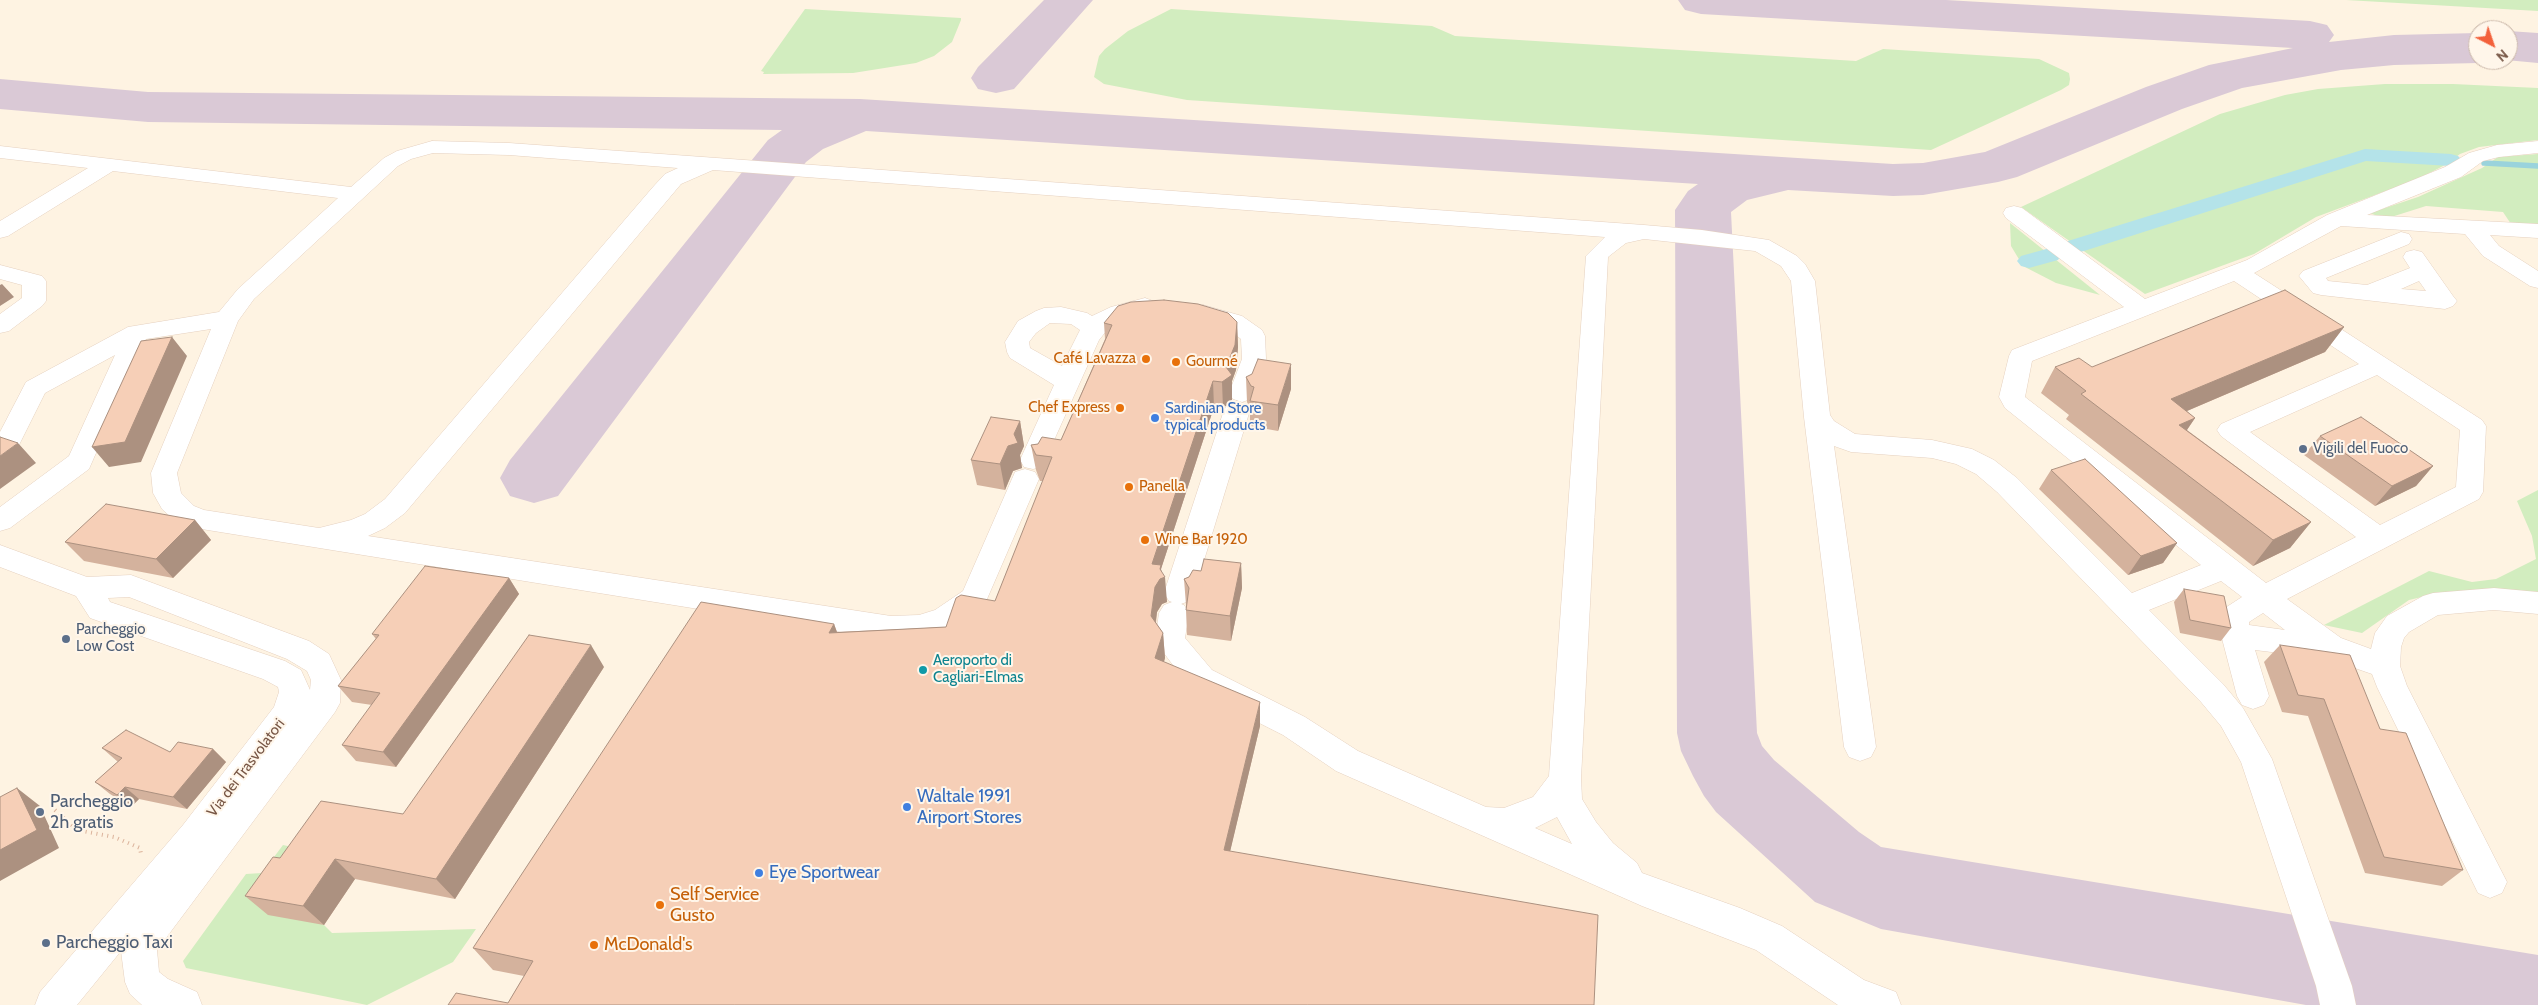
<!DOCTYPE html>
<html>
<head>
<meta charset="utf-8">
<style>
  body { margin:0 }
  #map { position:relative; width:2538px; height:1005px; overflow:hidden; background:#fef3e2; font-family:Cabin,sans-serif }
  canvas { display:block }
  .north { position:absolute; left:2468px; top:20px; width:50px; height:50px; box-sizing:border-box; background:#fff6ea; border:1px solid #c9b6a8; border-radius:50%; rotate:139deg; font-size:14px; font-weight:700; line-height:20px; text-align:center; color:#785746 }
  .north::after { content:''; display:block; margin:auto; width:18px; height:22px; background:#f3613b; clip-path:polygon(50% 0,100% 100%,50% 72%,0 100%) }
</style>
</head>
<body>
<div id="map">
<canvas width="2538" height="1005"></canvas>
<div class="north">N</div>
</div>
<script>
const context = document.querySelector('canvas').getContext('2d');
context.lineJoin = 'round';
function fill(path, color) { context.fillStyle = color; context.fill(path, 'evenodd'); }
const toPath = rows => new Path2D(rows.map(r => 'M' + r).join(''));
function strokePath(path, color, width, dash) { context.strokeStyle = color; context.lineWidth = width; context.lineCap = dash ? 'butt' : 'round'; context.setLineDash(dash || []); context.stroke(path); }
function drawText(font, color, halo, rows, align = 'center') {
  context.font = font + ' Cabin,sans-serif'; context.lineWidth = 4; context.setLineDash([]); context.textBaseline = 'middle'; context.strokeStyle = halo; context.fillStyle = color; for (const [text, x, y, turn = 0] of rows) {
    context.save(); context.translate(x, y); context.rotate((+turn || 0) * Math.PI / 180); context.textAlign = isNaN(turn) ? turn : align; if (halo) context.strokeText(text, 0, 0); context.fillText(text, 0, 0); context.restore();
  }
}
fill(toPath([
  [2346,0,2538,0,2538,11],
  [805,9,961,18,961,20,952,42,934,56,916,63,853,73,763,74,764,72,761,71],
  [1171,9,1432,26,1455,36,1856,61,1883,49,2039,59,2069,73,2070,79,2069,85,2061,90,1931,150,1187,100,1104,84,1094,77,1099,56,1105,49,1128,31],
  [2385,84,2453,84,2538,88,2538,140,2479,147,2460,154,2445,165,2418,179,2316,217,2254,254,2145,294,2021,207,2220,114,2285,95,2318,89],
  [2538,154,2538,226,2511,224,2503,212,2426,206,2385,219,2370,213,2418,197,2482,168,2498,157],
  [2010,223,2100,295,2056,283,2023,266,2011,246],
  [2538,490,2538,595,2443,592,2409,600,2362,633,2324,625,2429,571,2472,582,2496,579,2536,559,2532,536,2517,501],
  [283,845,319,853,324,925,332,933,476,929,453,962,367,1005,186,968,183,961,246,874,262,873]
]), '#d2edbf');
strokePath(toPath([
  [2484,163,2538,166]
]), '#9ad3dc', 5.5);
fill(toPath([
  [2365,149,2451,154,2458,156,2462,160,2458,164,2451,166,2366,161,2084,251,2076,253,2068,251,2065,246,2068,241,2365,149],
  [2050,248,2058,250,2061,255,2058,260,2029,268,2021,266,2017,261,2021,256,2050,248]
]), '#b4e3e9');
fill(toPath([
  [1044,0,1093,0,1014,89,996,93,978,89,971,78,978,67,1044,0],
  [1678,0,1946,0,2310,21,2327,25,2334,35,2329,42,2394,35,2478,33,2478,60,2488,60,2478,63,2394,65,2341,70,2242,88,2182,109,2017,177,1998,182,1923,195,1893,196,1788,190,1747,200,1731,212,1757,733,1762,746,1774,760,1859,832,1881,847,2538,955,2538,1005,2306,1005,1881,929,1815,902,1716,812,1704,796,1693,776,1681,751,1677,733,1675,210,1688,191,1698,184,866,131,823,149,806,162,558,496,534,503,510,496,500,478,510,460,768,140,782,130,148,122,0,109,0,79,148,92,860,99,1893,164,1923,163,1985,152,2146,87,2209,65,2293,48,1701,14,1685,10,1678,0],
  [2508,31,2538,33,2538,63,2506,60,2508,60,2508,31]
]), '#dac9d6');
const minor = toPath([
  [432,141,509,143,1644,225,1702,230,1769,240,1797,256,1805,264,1815,281,1830,415,1834,421,1855,434,1932,440,1972,449,1994,460,2017,478,2132,593,2201,565,2005,408,1999,397,2009,356,2012,350,2124,307,2006,218,2003,213,2006,208,2014,206,2022,208,2145,299,2247,260,2327,215,2445,167,2469,153,2497,145,2538,141,2538,153,2499,157,2483,161,2461,177,2367,215,2538,224,2538,238,2490,235,2499,246,2538,271,2538,288,2530,286,2483,256,2465,234,2341,226,2254,273,2482,420,2486,426,2483,492,2479,499,2287,599,2341,638,2371,649,2375,633,2387,616,2423,596,2433,593,2494,588,2538,592,2538,614,2494,610,2438,615,2409,632,2404,638,2401,647,2400,666,2407,686,2507,882,2502,893,2490,898,2478,893,2377,687,2372,674,2329,659,2255,650,2269,696,2264,705,2253,709,2242,705,2237,696,2219,627,2220,616,2225,608,2242,597,2221,581,2149,610,2223,684,2243,708,2272,759,2352,986,2356,1005,2320,1005,2316,986,2241,762,2221,726,2201,702,1997,492,1976,474,1956,464,1932,458,1851,452,1834,446,1876,747,1871,757,1860,761,1849,757,1844,747,1804,417,1791,281,1781,266,1755,251,1644,239,1626,243,1608,257,1581,778,1582,799,1596,822,1613,843,1637,863,1642,873,1740,908,1782,926,1864,980,1896,992,1901,1005,1838,1005,1756,950,1642,906,1336,771,1283,735,1190,688,1155,641,1159,613,1164,605,1172,602,1169,601,1164,593,1224,410,1228,404,1237,401,1246,404,1250,410,1194,593,1189,601,1181,604,1184,605,1189,613,1185,638,1212,670,1305,717,1358,751,1486,807,1504,808,1533,797,1549,776,1586,256,1605,237,713,170,681,184,405,513,385,528,368,536,891,616,919,615,935,610,963,591,1015,472,1025,469,1035,472,1039,479,984,606,955,626,919,639,891,640,189,527,174,520,162,509,153,493,151,473,211,329,146,339,89,469,10,528,0,531,0,507,69,456,115,355,45,393,18,447,9,449,0,447,0,432,26,382,128,327,219,312,238,289,338,198,113,171,8,236,0,238,0,221,88,168,0,158,0,146,351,187,384,158,397,151,432,141],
  [433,153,509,155,678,168,665,174,653,187,385,499,365,514,351,520,319,528,204,510,194,506,181,493,177,473,238,321,254,299,398,166,411,159,433,153],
  [2234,281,2359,364,2221,424,2217,430,2221,436,2356,537,2266,583,2025,397,2032,361,2234,281],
  [2377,375,2460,430,2456,487,2380,525,2250,432,2377,375],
  [2263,613,2285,630,2249,625,2249,622,2263,613],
  [1557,817,1572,844,1535,828,1557,817],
  [2401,232,2409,234,2412,239,2409,244,2326,278,2328,281,2367,285,2410,268,2403,257,2406,252,2414,250,2422,252,2453,296,2457,301,2453,306,2445,309,2321,295,2313,293,2299,276,2303,271,2401,232],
  [2419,281,2426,291,2401,289,2419,281],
  [0,265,42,276,46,281,46,301,42,306,9,331,0,333,0,314,22,298,22,285,0,279,0,265],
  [1145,298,1153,301,1157,306,1153,311,1126,318,1111,325,1099,340,1042,467,1033,469,1024,467,1020,460,1054,385,1010,358,1007,352,1005,342,1018,321,1036,311,1044,308,1061,307,1087,313,1092,316,1111,307,1145,298],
  [1050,323,1071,324,1080,330,1062,366,1030,348,1029,342,1036,333,1050,323],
  [1203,305,1242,316,1262,330,1265,336,1266,359,1251,399,1242,402,1233,399,1229,393,1242,359,1241,339,1224,326,1195,318,1191,313,1195,308,1203,305],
  [0,545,87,577,131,575,309,641,329,654,341,680,340,703,335,712,157,950,159,972,168,979,197,992,202,1005,142,1005,130,994,125,982,121,951,77,1005,35,1005,40,992,183,825,274,707,279,692,278,687,263,679,90,618,76,596,0,567,0,545],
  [129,597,287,659,307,671,311,680,310,690,301,670,285,661,110,602,108,598,129,597]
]);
strokePath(minor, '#e5d0bf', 1);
strokePath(toPath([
  [55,810,77,830,114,837,140,848,141,854]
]), '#dbb29a', 4, [1, 4.5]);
fill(minor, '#fff');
fill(toPath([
  [1237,322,1238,347,1236,370,1232,381,1232,401,1223,408,1214,407,1161,569,1167,602,1162,604,1157,612,1156,623,1163,633,1165,658,1164,662,1260,726,1230,851,508,1003,524,976,493,970,473,948,834,624,837,632,946,627,995,601,1043,481,1040,481,1036,470,1031,445,1061,440,1105,339,1104,323],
  [2344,327,2325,352,2187,411,2195,418,2187,430,2311,522,2290,548,2253,566,2066,419,2069,415,2041,393,2055,367,2092,367],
  [1246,377,1291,389,1278,431,1250,426,1250,409,1247,402],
  [1020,421,1024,446,1020,455,1022,468,1013,471,1005,490,977,485,971,460],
  [2320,436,2433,466,2416,486,2375,506,2304,455],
  [2051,470,2177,543,2163,563,2128,575,2039,489],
  [195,520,211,540,173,578,84,561,65,542],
  [1241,563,1242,588,1231,641,1187,635,1186,610,1186,605,1184,579,1201,571],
  [509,578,519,594,396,767,356,761,342,745,372,705,352,702,338,686,376,639,372,634],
  [2184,589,2231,628,2221,641,2180,633,2174,602],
  [2280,645,2380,729,2463,870,2442,886,2365,873,2308,716,2282,712,2264,662],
  [604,667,455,899,355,879,324,925,268,915,245,896,280,858,403,814],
  [102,748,170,752,213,749,226,762,187,809,139,799,131,807,110,794,95,782,118,762]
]), '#d4b29d');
fill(toPath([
  [2,284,14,297,0,306,0,285],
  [1237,322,1238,347,1236,370,1232,381,1232,401,1223,408,1222,382],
  [2344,327,2325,352,2154,425,2171,399],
  [172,337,187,356,141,462,109,467,92,447],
  [1291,364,1291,389,1278,431,1278,405],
  [1213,381,1214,407,1161,569,1162,578,1165,577,1167,602,1162,604,1157,612,1153,641,1151,616,1155,587,1160,571,1152,564],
  [2195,418,2178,443,2179,425],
  [1020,421,1024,446,1020,455,1022,468,1013,471,1005,490,1000,464],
  [18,443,36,463,0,489,0,456],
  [2433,466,2416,486,2375,506,2392,486],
  [195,520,211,540,173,578,156,559],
  [2311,522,2290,548,2253,566,2273,540],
  [2177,543,2163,563,2128,575,2141,556],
  [1241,563,1242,588,1231,641,1230,616],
  [509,578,519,594,396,767,383,752],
  [834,624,843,649,829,633],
  [1163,633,1165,658,1157,683,1155,658],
  [591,645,604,667,455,899,436,879],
  [1260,702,1260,726,1225,873,1224,850],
  [213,749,226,762,187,809,173,797],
  [125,787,139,799,131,807,117,795],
  [17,788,40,806,59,848,0,881,0,850],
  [335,859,355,879,324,925,303,906]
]), '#ac9180');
const building = toPath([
  [2285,290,2344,327,2171,399,2195,418,2179,425,2311,522,2273,540,2081,394,2086,391,2055,367,2079,358,2092,367,2285,290],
  [1164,300,1198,304,1228,313,1237,322,1235,345,1226,367,1232,375,1222,382,1213,381,1152,564,1161,565,1160,569,1165,577,1160,579,1155,587,1151,616,1163,633,1155,658,1260,702,1224,850,1598,915,1594,1005,448,1005,456,993,508,1003,533,961,473,948,701,602,834,624,829,633,946,627,956,598,961,595,995,601,1052,457,1036,455,1031,445,1038,444,1042,437,1061,440,1112,325,1104,323,1118,306,1131,302,1164,300],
  [172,337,125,442,92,447,141,341,172,337],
  [1258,359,1291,364,1278,405,1250,401,1254,387,1251,386,1246,377,1252,374,1258,359],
  [991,417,1020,421,1014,434,1018,443,1008,446,1000,464,971,460,991,417],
  [2361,417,2433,466,2392,486,2320,436,2361,417],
  [0,437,18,443,0,456,0,437],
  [2085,459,2177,543,2141,556,2051,470,2085,459],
  [106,504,195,520,156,559,65,542,106,504],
  [1204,559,1241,563,1230,616,1186,610,1189,588,1184,579,1189,577,1193,570,1201,571,1204,559],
  [425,566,509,578,383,752,342,745,380,693,338,686,379,635,372,634,425,566],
  [2184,589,2224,596,2231,628,2190,620,2184,589],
  [529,635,591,645,436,879,335,859,303,906,245,896,273,857,280,858,321,801,403,814,529,635],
  [2280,645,2350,655,2380,729,2406,733,2463,870,2384,857,2324,699,2298,695,2280,645],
  [126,730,170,752,178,742,213,749,173,797,125,787,117,795,95,782,122,758,102,748,126,730],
  [17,788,37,830,0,850,0,797,17,788]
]);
fill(building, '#f6cfb7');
strokePath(building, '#ac9180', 1);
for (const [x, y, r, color] of [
  [1146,359,5,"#e8710a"],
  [1176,362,5,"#e8710a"],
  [1120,408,5,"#e8710a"],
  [1155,418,5,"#3f7fe0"],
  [2303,449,5,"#5c6f8a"],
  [1129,487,5,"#e8710a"],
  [1145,540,5,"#e8710a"],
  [66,639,5,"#5c6f8a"],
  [923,670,5,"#0f9aa8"],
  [907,807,5,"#3f7fe0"],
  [40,812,5,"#5c6f8a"],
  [759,873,5,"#3f7fe0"],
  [660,905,5,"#e8710a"],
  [46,943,5,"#5c6f8a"],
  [594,945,5,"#e8710a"]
]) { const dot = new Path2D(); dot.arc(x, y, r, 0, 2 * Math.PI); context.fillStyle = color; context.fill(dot); strokePath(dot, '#fff6ea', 2); }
drawText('15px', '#c56008', '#fff6ea', [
  ["Café Lavazza",1136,359,"right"],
  ["Gourmé",1186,362],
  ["Chef Express",1110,408,"right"],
  ["Panella",1139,487],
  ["Wine Bar 1920",1155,540]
], 'left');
drawText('15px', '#366cbe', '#fff6ea', [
  ["Sardinian Store",1165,409],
  ["typical products",1165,426]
], 'left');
drawText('15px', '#4e5e75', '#fff6ea', [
  ["Vigili del Fuoco",2313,449],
  ["Parcheggio",76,630],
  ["Low Cost",76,647]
], 'left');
drawText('15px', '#0d838f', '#fff6ea', [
  ["Aeroporto di",933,661],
  ["Cagliari-Elmas",933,678]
], 'left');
drawText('15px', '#785746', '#fff6ea', [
  ["Via dei Trasvolatori",246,768,-53]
]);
drawText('18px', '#366cbe', '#fff6ea', [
  ["Waltale 1991",917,797],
  ["Airport Stores",917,818],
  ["Eye Sportwear",769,873]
], 'left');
drawText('18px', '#4e5e75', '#fff6ea', [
  ["Parcheggio",50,802],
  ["2h gratis",50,823],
  ["Parcheggio Taxi",56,943]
], 'left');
drawText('18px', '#c56008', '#fff6ea', [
  ["Self Service",670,895],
  ["Gusto",670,916],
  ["McDonald's",604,945]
], 'left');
</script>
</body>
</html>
